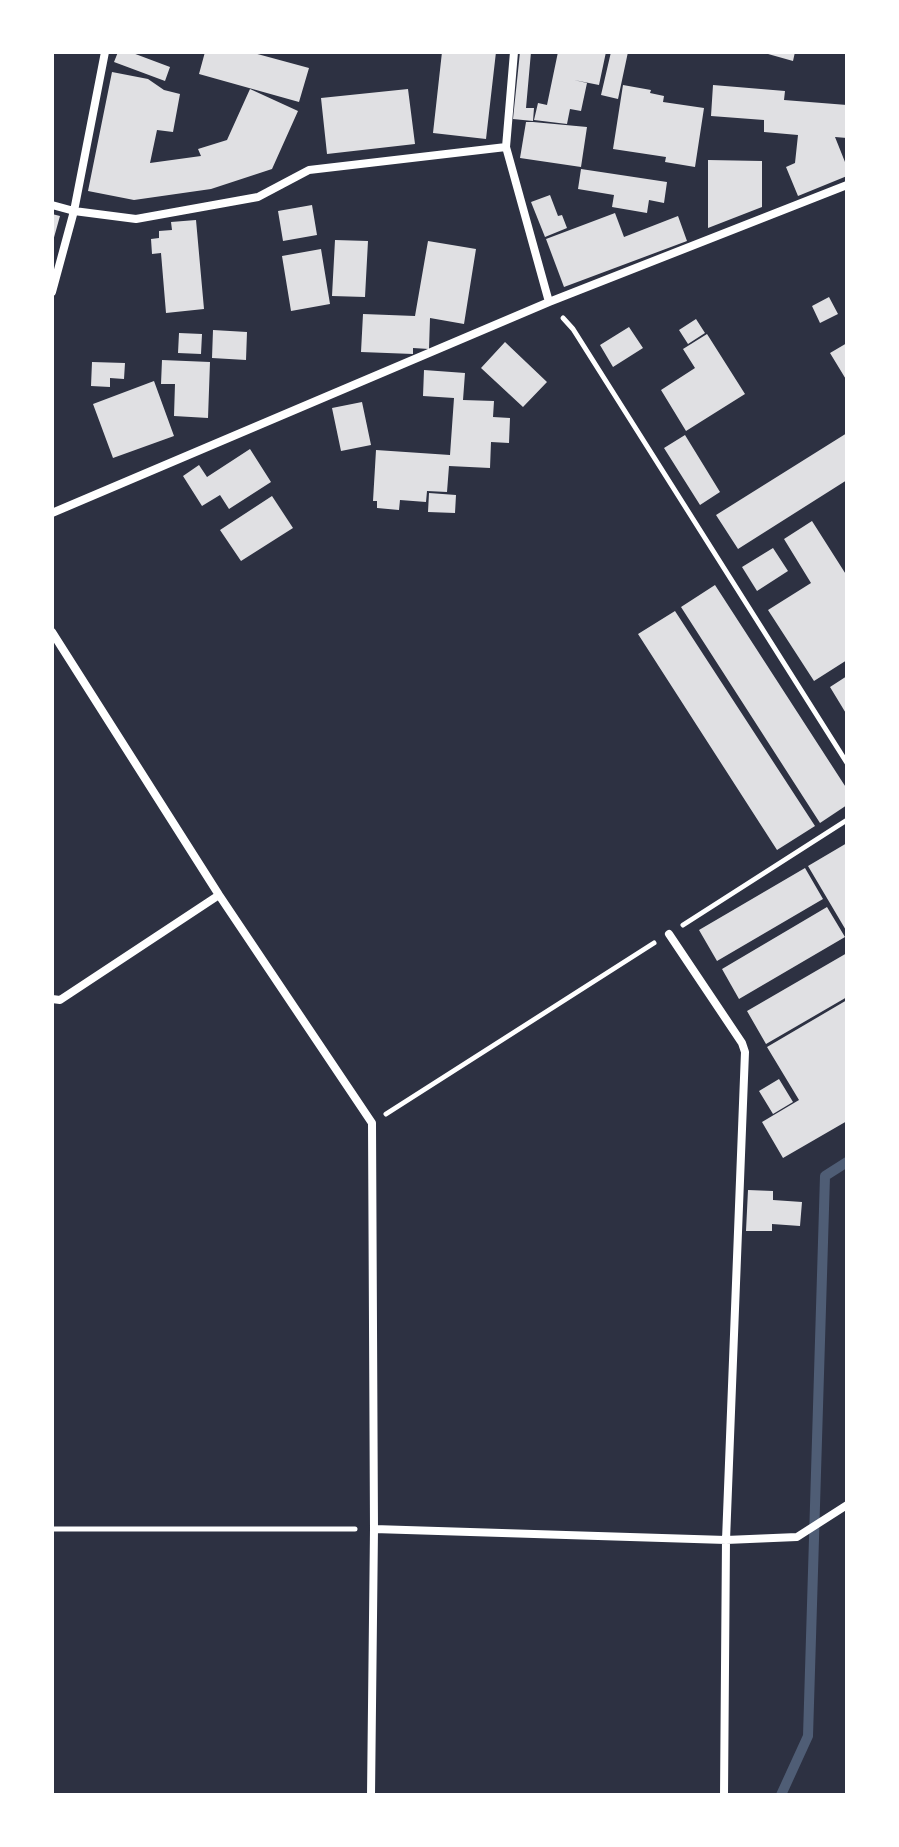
<!DOCTYPE html>
<html>
<head>
<meta charset="utf-8">
<style>
  body { margin:0 }
  #map { position:relative; width:899px; height:1847px; overflow:hidden; background:#2d3142; font-family:Ubuntu,sans-serif }
  canvas { display:block }
  .frame { position:absolute; inset:0; border:54px solid #fff; pointer-events:none }
</style>
</head>
<body>
<div id="map">
<canvas width="899" height="1847"></canvas>
<div class="frame"></div>
</div>
<script>
const context = document.querySelector('canvas').getContext('2d');
context.lineJoin = 'round';
const toPath = rows => new Path2D(rows.map(r => 'M' + r).join(''));
function strokePath(path, color, width, dash) { context.strokeStyle = color; context.lineWidth = width; context.lineCap = dash ? 'butt' : 'round'; context.setLineDash(dash || []); context.stroke(path); }
function fill(path, color) { context.fillStyle = color; context.fill(path, 'evenodd'); }
strokePath(toPath([
  [781,1795,808,1736,825,1176,847,1162]
]), '#4f5d75', 10);
fill(toPath([
  [118,52,130,52,170,67,165,81,114,62],
  [205,52,228,52,234,54,235,52,250,52,309,68,299,102,199,74],
  [442,52,496,52,486,139,433,133],
  [520,52,531,52,526,108,534,108,533,121,513,119],
  [558,52,606,52,599,85,574,80,587,83,581,111,570,109,567,124,534,120,538,103,547,105],
  [611,52,628,52,618,99,601,95],
  [761,52,795,52,793,61],
  [112,72,148,79,164,90,180,94,173,132,157,130,150,163,201,156,198,149,227,140,250,89,298,111,272,169,211,189,134,200,88,191],
  [623,85,651,90,650,93,664,96,663,102,704,108,695,167,665,162,666,157,613,149],
  [713,85,785,91,784,100,847,105,847,138,835,137,847,167,847,176,798,196,786,167,795,163,798,135,764,132,764,120,711,116],
  [408,89,415,144,327,154,321,98],
  [526,122,533,122,532,129,533,122,587,127,581,167,520,158],
  [708,160,762,161,762,207,708,228],
  [581,169,667,182,664,203,649,200,647,213,612,207,614,195,578,189],
  [550,195,558,216,562,215,567,228,545,237,531,202],
  [312,205,317,235,283,241,278,211],
  [615,213,624,237,678,216,687,241,564,287,546,239],
  [52,214,60,216,53,241,52,241],
  [196,220,204,309,166,313,161,253,152,254,151,239,159,238,159,231,172,230,171,222],
  [335,240,368,241,365,297,332,296],
  [428,241,476,249,464,324,430,318,429,349,413,348,413,354,361,352,363,314,415,316],
  [321,249,330,304,291,311,282,256],
  [829,297,838,314,820,323,812,306],
  [696,319,705,333,688,344,679,330],
  [629,327,643,348,613,367,600,345],
  [213,330,247,332,246,360,212,358],
  [179,333,202,334,201,354,178,353],
  [707,334,745,394,686,431,661,390,695,368,683,349],
  [505,342,547,382,523,407,481,368],
  [847,343,847,381,830,353],
  [162,360,210,362,208,418,174,416,175,384,161,384],
  [92,362,125,363,124,379,110,378,110,387,91,386],
  [424,370,465,373,463,400,494,401,493,417,510,418,509,443,491,442,490,468,449,466,447,492,427,491,426,502,400,500,399,510,377,508,377,501,373,501,376,450,450,455,454,398,423,396],
  [154,381,174,436,113,458,93,404],
  [362,402,371,445,341,451,332,408],
  [847,433,847,480,738,549,716,515],
  [685,435,720,492,700,505,664,448],
  [250,449,271,482,229,509,220,495,202,506,183,476,199,465,207,477],
  [429,493,456,495,455,513,428,512],
  [272,496,293,528,241,561,220,530],
  [812,521,847,576,847,660,814,681,768,610,811,583,784,539],
  [773,548,788,571,757,591,742,567],
  [715,585,847,789,847,805,820,823,681,607],
  [675,611,815,826,777,850,638,634],
  [847,676,847,715,830,687],
  [847,843,847,932,808,866],
  [805,868,823,899,717,961,699,930],
  [827,907,845,937,739,999,722,969],
  [847,953,847,997,766,1044,747,1011],
  [847,1000,847,1121,783,1158,762,1122,799,1100,767,1047],
  [779,1079,793,1102,773,1114,759,1091],
  [748,1190,773,1191,773,1200,802,1202,800,1226,772,1224,772,1231,746,1231]
]), '#e0e0e3');
strokePath(toPath([
  [563,318,573,329,847,763],
  [683,925,847,820],
  [386,1114,654,943],
  [52,1529,355,1529]
]), '#fff', 5);
strokePath(toPath([
  [514,52,506,147,549,302],
  [52,205,74,211,136,219,258,197,309,170,506,147],
  [52,292,74,211,105,52],
  [52,513,549,302,847,185],
  [52,632,219,895,372,1123,374,1529,371,1795],
  [669,934,742,1043,745,1052,726,1540,724,1795],
  [52,999,60,1000,219,895],
  [374,1529,726,1540,797,1537,847,1505]
]), '#fff', 8);
</script>
</body>
</html>
